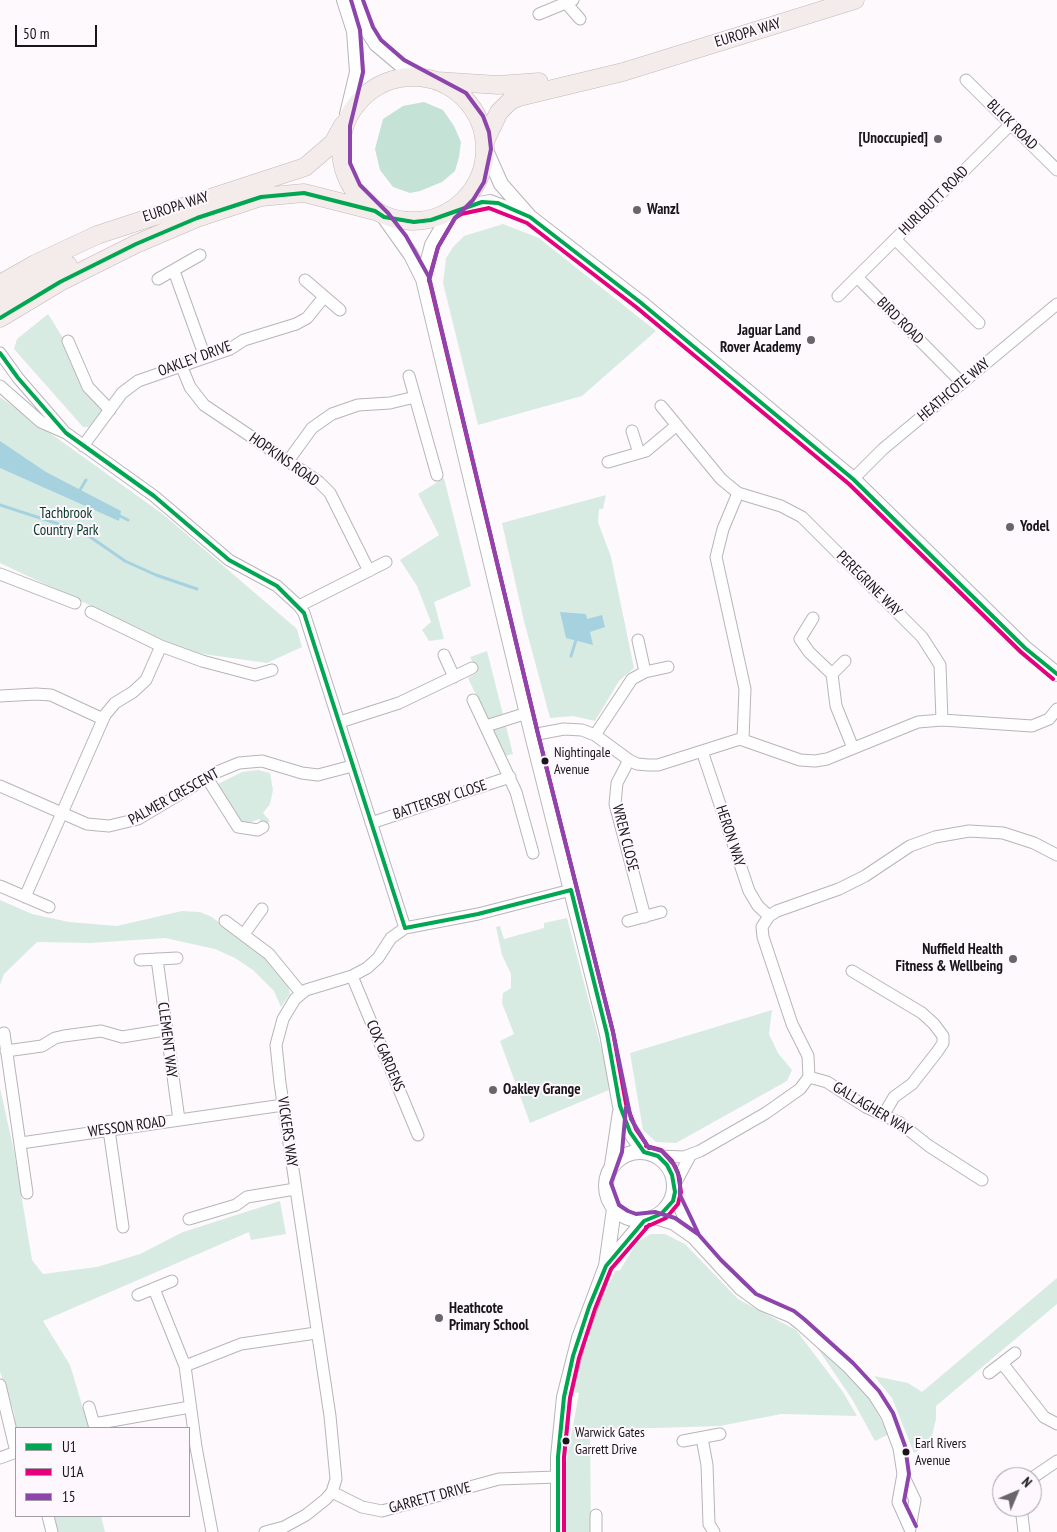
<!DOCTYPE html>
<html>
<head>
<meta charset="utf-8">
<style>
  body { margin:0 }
  #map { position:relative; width:1057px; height:1532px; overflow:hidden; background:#fdf9fd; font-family:"PT Sans Narrow",sans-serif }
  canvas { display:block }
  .legend { position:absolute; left:15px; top:1427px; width:175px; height:90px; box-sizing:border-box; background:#fef8fe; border:1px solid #a29da2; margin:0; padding:6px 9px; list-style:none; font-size:15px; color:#191519 }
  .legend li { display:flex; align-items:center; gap:10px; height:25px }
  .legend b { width:25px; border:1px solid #a29da2 }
  .north { position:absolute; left:992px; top:1467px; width:50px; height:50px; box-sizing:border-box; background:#fef8fe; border:1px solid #a29da2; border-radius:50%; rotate:45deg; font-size:14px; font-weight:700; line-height:20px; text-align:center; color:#191519 }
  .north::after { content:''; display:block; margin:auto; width:18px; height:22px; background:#696569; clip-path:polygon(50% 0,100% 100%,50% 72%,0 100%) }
  .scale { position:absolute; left:15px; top:25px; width:82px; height:22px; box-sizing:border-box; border:2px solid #191519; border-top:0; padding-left:6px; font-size:15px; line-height:18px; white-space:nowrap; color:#191519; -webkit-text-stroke:4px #fef8fe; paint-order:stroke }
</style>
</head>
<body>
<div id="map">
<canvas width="1057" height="1532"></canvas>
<ul class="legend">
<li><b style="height:6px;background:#00a651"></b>U1</li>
<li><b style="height:6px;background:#e5007d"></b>U1A</li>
<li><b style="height:6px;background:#8e44ad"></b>15</li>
</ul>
<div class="north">N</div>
<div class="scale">50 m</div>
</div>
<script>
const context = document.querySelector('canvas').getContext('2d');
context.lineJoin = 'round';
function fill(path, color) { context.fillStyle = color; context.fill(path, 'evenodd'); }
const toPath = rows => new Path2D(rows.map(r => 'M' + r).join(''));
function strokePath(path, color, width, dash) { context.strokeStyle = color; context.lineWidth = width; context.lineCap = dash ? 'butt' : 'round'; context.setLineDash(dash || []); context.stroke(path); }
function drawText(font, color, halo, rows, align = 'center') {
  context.font = font + ' "PT Sans Narrow",sans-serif'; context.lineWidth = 4; context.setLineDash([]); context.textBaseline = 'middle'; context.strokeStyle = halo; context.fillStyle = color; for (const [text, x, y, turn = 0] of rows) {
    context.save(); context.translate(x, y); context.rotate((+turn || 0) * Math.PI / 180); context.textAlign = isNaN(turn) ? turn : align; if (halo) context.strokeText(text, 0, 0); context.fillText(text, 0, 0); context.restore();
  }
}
fill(toPath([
  [503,224,539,238,656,331,582,396,478,425,443,283,446,258,453,247,464,236],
  [48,314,95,389,109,404,89,427,83,427,14,349,17,339],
  [0,397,164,515,297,629,302,647,267,663,189,652,0,563],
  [444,478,471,586,434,602,444,639,429,641,422,630,431,622,417,586,400,560,439,535,418,494],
  [606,495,603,509,599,509,598,522,611,557,634,668,619,681,595,721,573,716,550,718,524,621,502,523],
  [487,651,513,754,505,756,468,678,478,672,470,657],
  [258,770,270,773,273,790,270,804,263,813,270,821,264,825,259,819,249,823,239,822,216,785,242,772],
  [0,900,32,914,69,922,117,926,182,911,200,912,212,917,267,960,288,986,290,994,281,1007,274,991,253,970,235,958,215,949,165,938,90,943,37,942,4,974,0,985],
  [567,918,604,1059,609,1090,530,1123,500,1041,514,1034,502,1003,503,993,511,988,511,974,502,955,496,927,500,926,504,939,544,928,544,923],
  [772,1010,769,1034,778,1053,792,1070,787,1081,676,1143,656,1142,643,1130,630,1053],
  [0,1088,14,1151,32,1260,43,1274,97,1267,140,1254,183,1232,280,1201,286,1234,251,1240,249,1232,43,1321,70,1365,89,1428,16,1428,16,1431,14,1412,0,1372],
  [651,1234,665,1234,685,1244,738,1299,796,1330,843,1392,857,1416,781,1414,720,1426,590,1430,591,1532,566,1532,565,1469,579,1393,573,1392,577,1371,596,1312,615,1271,620,1270,638,1241],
  [1057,1278,1057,1304,936,1406,936,1419,932,1436,926,1446,914,1453,892,1398,874,1376,908,1383,922,1392],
  [814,1343,845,1372,869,1398,889,1434,875,1441,852,1399],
  [52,1516,101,1516,105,1532,56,1532]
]), '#d8ebe3');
fill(toPath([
  [424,102,443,110,454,126,461,142,459,157,455,171,442,182,420,191,410,193,393,187,380,170,375,149,383,119,403,106]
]), '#c5e2d6');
fill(toPath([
  [0,441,46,472,121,511,119,521,0,468],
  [560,612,586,614,587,619,602,615,605,627,590,632,593,645,566,638]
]), '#a6d2e0');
strokePath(toPath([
  [80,490,86,480],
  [0,505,83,532,125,561,156,575,197,589],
  [120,516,128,520],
  [571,656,576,640]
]), '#a6d2e0', 3);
const minor = toPath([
  [566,3,580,19],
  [539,14,573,0],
  [966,80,1057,170],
  [895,239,979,323],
  [174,271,205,357],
  [857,277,1011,124],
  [158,279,200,255],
  [305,280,340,310],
  [838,296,857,277,962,383],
  [68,341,88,387,110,410],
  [0,353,18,378,63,430],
  [181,365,190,387,204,405,319,482,330,493,369,571],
  [409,376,437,475],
  [0,386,41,422,66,433,154,496,229,560,277,586,299,606,304,613,405,928],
  [661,406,721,479,738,493],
  [632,431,639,453],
  [83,446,122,393,138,381,230,349,244,340,296,324,307,318,324,297],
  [288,461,312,428,332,414,358,405,390,403,415,397],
  [608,462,646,451,677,425],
  [853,479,883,449,1057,304],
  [0,574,75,603],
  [299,606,386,562],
  [91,612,161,646,202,661,255,675,272,670],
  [813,618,800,639,809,652,832,674,836,706,853,748],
  [638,640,645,672],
  [444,655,454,677],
  [832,674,845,661],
  [0,696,36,694,51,695,103,719],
  [473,700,516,792,533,853],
  [340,722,399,703,472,668],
  [486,726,527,713],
  [532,735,564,729,582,730,595,735,629,760,637,764,648,765,658,765,740,739,800,760,815,761,827,759,918,722,942,720,1032,726,1049,719,1057,709],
  [595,735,632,679,645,672,668,667],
  [743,739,745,689,716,557,723,529,738,493,781,506,802,517,922,637,940,665,942,720],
  [702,751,749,891,758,906,769,916],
  [629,760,617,783,615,804,645,917],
  [207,778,238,827,258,830,263,827],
  [0,786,87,824,109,826,138,819,217,772,239,763,262,761,302,773,318,775,352,766],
  [371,823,510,777],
  [0,886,49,907],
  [25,897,105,715,115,703,133,692,146,680,161,646],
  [225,921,269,954,301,993],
  [628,921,661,912],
  [244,934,262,909],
  [157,959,179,1120],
  [140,960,177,958],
  [852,971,922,1013,934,1024,943,1036,943,1043,937,1052,912,1084,894,1097,884,1114],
  [352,976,418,1135],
  [4,1033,27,1193],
  [6,1051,42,1046,55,1038,64,1036,101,1031,122,1037,165,1030],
  [109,1130,123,1227],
  [21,1143,283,1105],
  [658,1156,684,1157,700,1151,766,1113,800,1089,809,1077],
  [982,1180,929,1146,900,1123,866,1107,827,1082,809,1077,808,1056,792,1024,763,937,762,927,769,916,777,911,839,889,865,876,910,846,935,837,969,831,1003,833,1034,843,1057,855],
  [674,1186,690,1156],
  [674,1196,694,1239,740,1289,762,1305,791,1317,800,1324,849,1368,874,1395,887,1416,899,1448,903,1474,898,1502,910,1529],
  [654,1218,673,1224,693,1238],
  [189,1219,236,1205,247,1197,295,1189],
  [154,1289,185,1366,196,1447,212,1532],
  [138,1295,172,1281],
  [1002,1363,1044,1417,1057,1424],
  [185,1366,241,1344,316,1333],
  [989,1373,1015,1353],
  [0,1385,16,1452],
  [89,1407,95,1428],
  [94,1424,190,1407],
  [702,1438,707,1465,709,1524,714,1532],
  [683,1441,720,1434],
  [0,1458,16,1452],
  [904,1477,915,1500,910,1528],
  [1032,1478,1057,1461],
  [332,1492,362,1507,382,1511,499,1479,557,1477],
  [1021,1507,1024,1532],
  [596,1515,596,1532],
  [48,1516,52,1532],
  [265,1532,284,1527,306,1515,326,1499,332,1492,336,1479,330,1416,280,1083,276,1045,283,1019,295,999,306,990,352,976,367,968,378,958,391,938,405,928,478,914,571,890]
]);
const tertiary = toPath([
  [344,0,354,31,357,72,347,114],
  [356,0,367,30,376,44,401,65,419,75],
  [485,148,501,184,530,217,640,302,853,479,1025,648,1057,674],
  [458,208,490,202,524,215],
  [384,217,411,255,423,279,532,735,607,1034,620,1106,630,1132,644,1152],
  [423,279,432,245,450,214],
  '606 1186a34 34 0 1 1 68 0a34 34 0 1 1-68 0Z',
  [612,1165,620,1112],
  [610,1261,644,1221],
  [558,1532,558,1457,564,1397,579,1338,606,1266,614,1209]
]);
const trunk = toPath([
  '341 149a72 72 0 1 1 144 0a72 72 0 1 1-144 0Z',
  [437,81,498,85,539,82],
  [485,141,499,112,510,101,519,97,623,72,855,0],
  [0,284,35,264,97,235,305,167,333,143,343,125],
  [0,301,68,265],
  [0,318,60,282,136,244,197,218,261,197,304,193,375,211]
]);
strokePath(minor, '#b8b5b8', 13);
strokePath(tertiary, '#b8b5b8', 16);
strokePath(trunk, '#c4b8b6', 19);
strokePath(minor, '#fffeff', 11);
strokePath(tertiary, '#fffeff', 14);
strokePath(trunk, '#f4ecea', 18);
strokePath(toPath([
  [0,318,60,282,136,244,197,218,261,197,304,193,375,211,384,217,414,222,431,220,482,202,498,203,530,217,640,302,853,479,1025,648,1057,674],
  [0,353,18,378,66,433,154,496,229,560,277,586,304,613,405,928],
  [571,890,607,1034,620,1106,630,1132,644,1152],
  [405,928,478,914,571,890],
  [644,1152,658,1156,667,1165,672,1175,675,1192,673,1201,661,1214,644,1221],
  [558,1532,558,1457,564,1397,573,1356,589,1307,606,1266,644,1221]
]), '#00a651', 4);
strokePath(toPath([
  [646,1146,661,1150,672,1161,678,1173,681,1192,678,1204,666,1218,646,1227],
  [649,1148,636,1129,626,1104,613,1032,538,734,429,279,438,247,455,218,461,214,489,208,527,223,636,307,849,484,1021,652,1053,679],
  [564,1532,564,1457,570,1398,579,1358,595,1309,611,1269,649,1225]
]), '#e5007d', 4);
strokePath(toPath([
  [351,0,360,30,363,72,350,126,350,163,360,185,388,213,406,236,429,277,538,734,613,1032,631,1119,648,1147,662,1151,675,1166,680,1179,680,1195,692,1220,699,1235,721,1260,756,1294,794,1311,804,1319,853,1363,879,1391,893,1413,905,1446,909,1474,904,1501,916,1526],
  [363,0,373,27,381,40,404,60,466,93,483,116,489,132,491,149,484,182,473,200,455,218,438,247,429,281],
  [626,1107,622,1152,611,1183,619,1205,628,1211,636,1214,655,1212,675,1218,698,1234]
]), '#8e44ad', 4);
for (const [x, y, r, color] of [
  [938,139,5,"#696569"],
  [637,210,5,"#696569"],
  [811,340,5,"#696569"],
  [1010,527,5,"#696569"],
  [545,761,4.5,"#191519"],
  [1013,959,5,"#696569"],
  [493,1090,5,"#696569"],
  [439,1318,5,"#696569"],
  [566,1441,4.5,"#191519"],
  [906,1452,4.5,"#191519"]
]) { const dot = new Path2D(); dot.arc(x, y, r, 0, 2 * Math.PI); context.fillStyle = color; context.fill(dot); strokePath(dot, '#fef8fe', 2); }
drawText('14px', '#191519', '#fef8fe', [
  ["Nightingale",554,753],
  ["Avenue",554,770],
  ["Warwick Gates",575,1433],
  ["Garrett Drive",575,1450],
  ["Earl Rivers",915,1444],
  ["Avenue",915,1461]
], 'left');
drawText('15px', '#191519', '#fef8fe', [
  ["EUROPA WAY",748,33,-17],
  ["BLICK ROAD",1012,125,45],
  ["HURLBUTT ROAD",934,201,-45],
  ["EUROPA WAY",176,207,-18],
  ["BIRD ROAD",900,321,45],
  ["OAKLEY DRIVE",195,359,-20],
  ["HEATHCOTE WAY",954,390,-40],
  ["HOPKINS ROAD",284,460,35],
  ["PEREGRINE WAY",869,584,45],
  ["PALMER CRESCENT",174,797,-29],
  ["BATTERSBY CLOSE",440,800,-18],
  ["HERON WAY",730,836,72],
  ["WREN CLOSE",625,838,76],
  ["CLEMENT WAY",167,1040,83],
  ["COX GARDENS",385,1056,67],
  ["GALLAGHER WAY",872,1109,31],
  ["WESSON ROAD",127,1127,-8],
  ["VICKERS WAY",287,1132,82],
  ["GARRETT DRIVE",430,1498,-15]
]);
drawText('bold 15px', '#191519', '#fef8fe', [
  ["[Unoccupied]",928,139,"right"],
  ["Wanzl",647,210],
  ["Jaguar Land",801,331,"right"],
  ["Rover Academy",801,348,"right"],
  ["Yodel",1020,527],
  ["Nuffield Health",1003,950,"right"],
  ["Fitness & Wellbeing",1003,967,"right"],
  ["Oakley Grange",503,1090],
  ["Heathcote",449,1309],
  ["Primary School",449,1326]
], 'left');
drawText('15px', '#053725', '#fef8fe', [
  ["Tachbrook",66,514],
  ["Country Park",66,531]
]);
</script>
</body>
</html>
